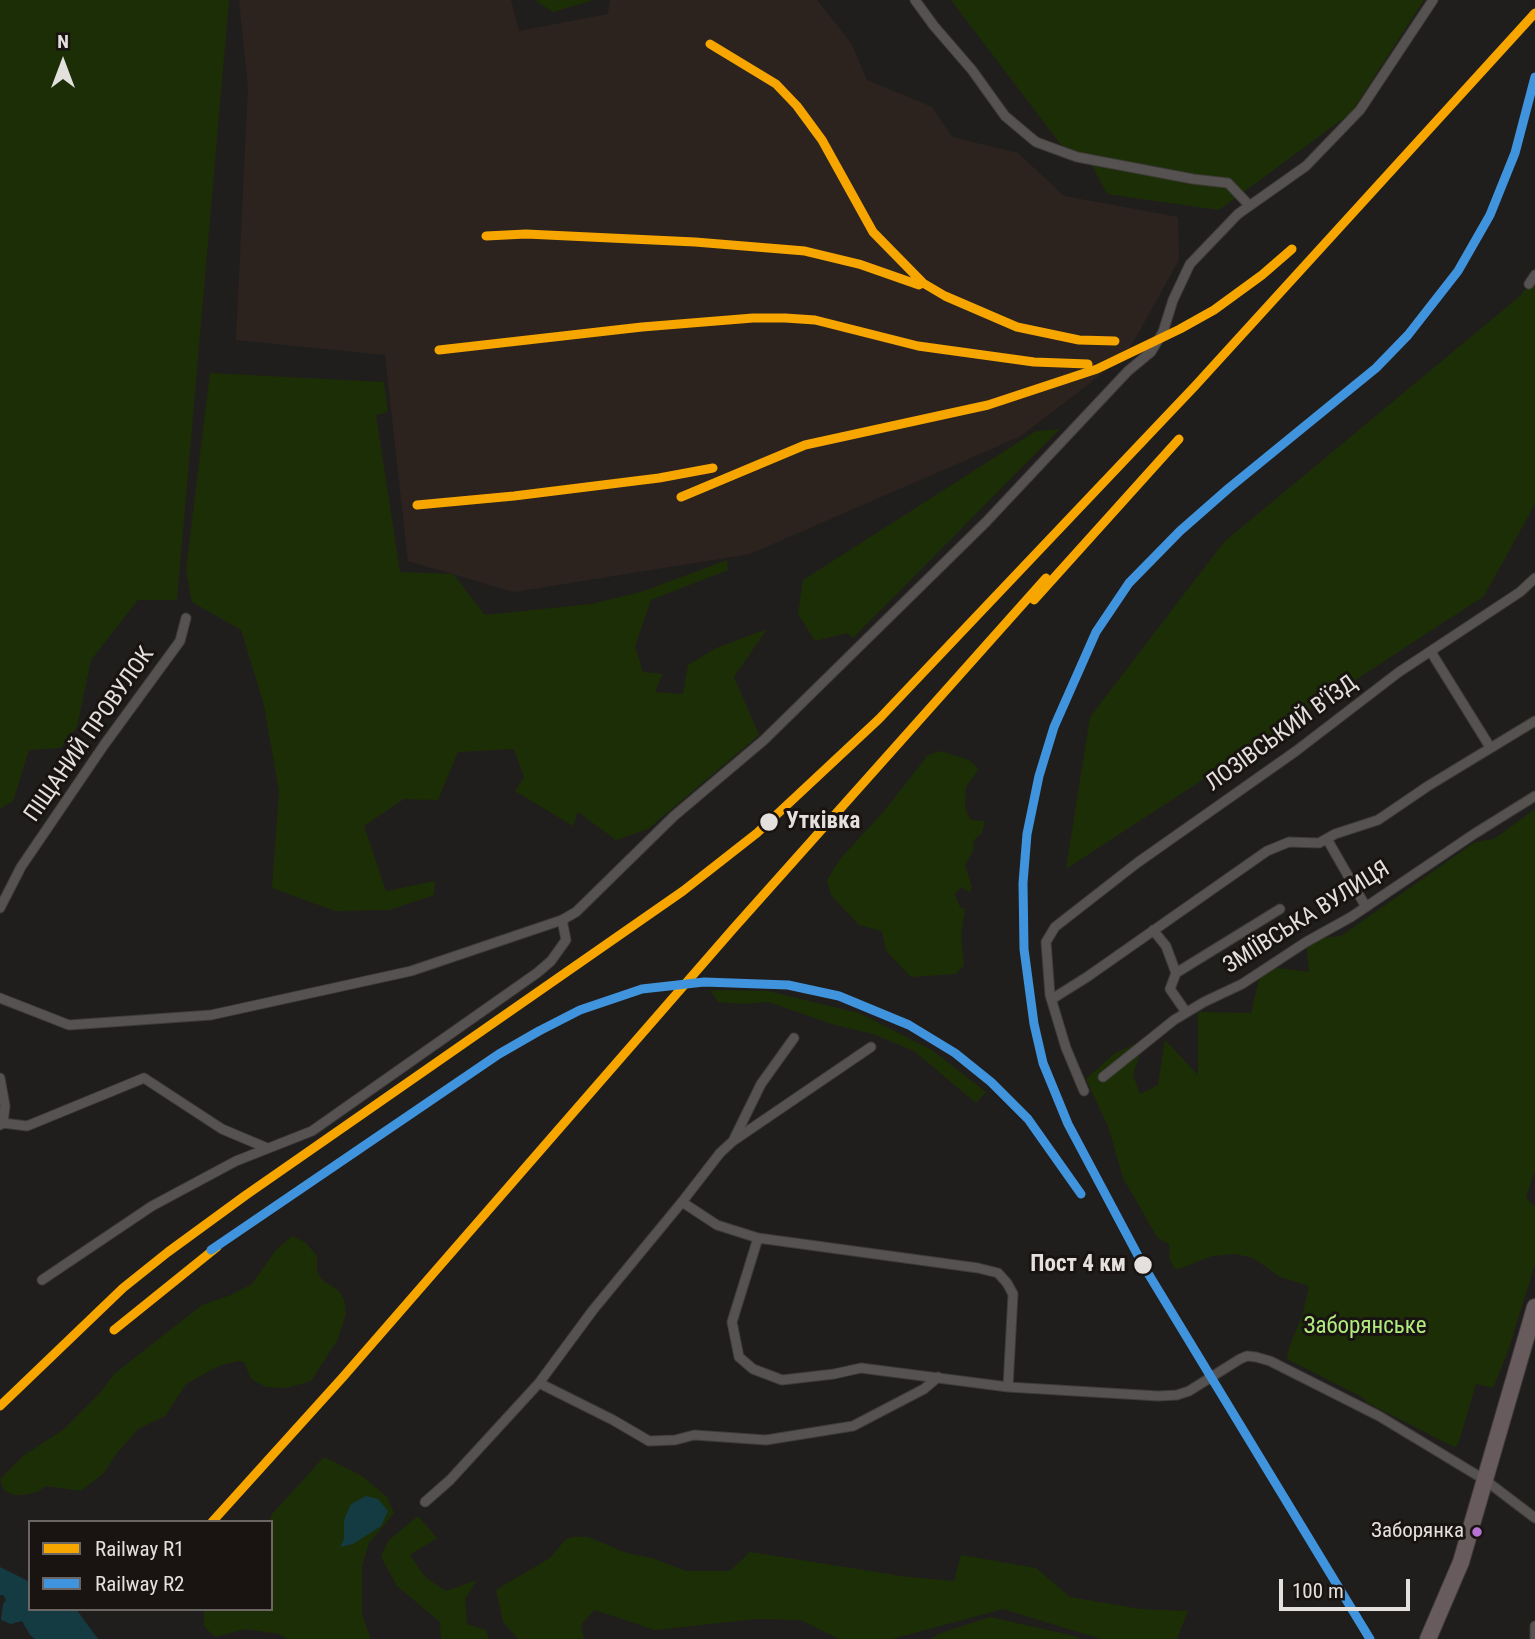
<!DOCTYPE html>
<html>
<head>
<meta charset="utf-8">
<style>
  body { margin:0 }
  #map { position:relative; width:1535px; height:1639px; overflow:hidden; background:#201e1c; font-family:"Roboto Condensed",sans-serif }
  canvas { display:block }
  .legend { position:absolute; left:28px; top:1520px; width:245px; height:91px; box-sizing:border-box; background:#191411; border:2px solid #6a6663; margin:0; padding:9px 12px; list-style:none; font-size:21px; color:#e4e0de }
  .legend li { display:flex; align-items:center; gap:14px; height:35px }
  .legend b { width:35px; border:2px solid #6a6663 }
  .north { position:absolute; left:28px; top:28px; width:70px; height:70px; -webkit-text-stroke:5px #191411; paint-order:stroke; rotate:0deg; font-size:19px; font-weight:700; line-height:28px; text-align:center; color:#e4e0de }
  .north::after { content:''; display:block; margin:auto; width:24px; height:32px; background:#e4e0de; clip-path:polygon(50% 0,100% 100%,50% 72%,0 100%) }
  .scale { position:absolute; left:1279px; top:1579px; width:131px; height:32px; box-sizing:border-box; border:4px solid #e4e0de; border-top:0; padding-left:9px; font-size:21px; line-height:24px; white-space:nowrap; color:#e4e0de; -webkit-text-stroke:5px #191411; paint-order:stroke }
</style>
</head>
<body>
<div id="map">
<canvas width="1535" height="1639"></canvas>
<ul class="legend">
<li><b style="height:9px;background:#f7a600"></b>Railway R1</li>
<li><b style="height:9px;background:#4094de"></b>Railway R2</li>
</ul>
<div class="north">N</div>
<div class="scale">100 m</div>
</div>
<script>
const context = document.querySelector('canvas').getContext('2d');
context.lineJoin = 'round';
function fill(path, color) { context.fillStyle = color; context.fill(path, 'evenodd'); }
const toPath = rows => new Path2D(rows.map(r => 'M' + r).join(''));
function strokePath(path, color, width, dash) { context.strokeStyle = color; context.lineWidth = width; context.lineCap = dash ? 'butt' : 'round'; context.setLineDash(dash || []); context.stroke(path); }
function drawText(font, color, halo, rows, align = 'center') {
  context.font = font + ' "Roboto Condensed",sans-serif'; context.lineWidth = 6; context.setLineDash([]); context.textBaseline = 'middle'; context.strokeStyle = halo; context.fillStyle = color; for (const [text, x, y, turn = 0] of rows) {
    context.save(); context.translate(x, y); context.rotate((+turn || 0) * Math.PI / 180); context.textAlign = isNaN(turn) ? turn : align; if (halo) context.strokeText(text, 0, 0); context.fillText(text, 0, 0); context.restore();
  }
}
fill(toPath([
  [239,0,511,0,519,31,608,14,610,0,817,0,851,43,867,80,932,107,952,137,1018,153,1064,196,1178,217,1179,260,1126,355,1021,436,750,554,514,592,408,561,385,355,236,340,248,87]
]), '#2d231e');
fill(toPath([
  [0,0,229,0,177,600,138,600,91,660,77,727,61,748,29,750,13,801,0,809],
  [535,0,594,0,553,12],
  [951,0,1424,0,1351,113,1219,210,1107,194,1090,162,1071,158],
  [1535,277,1535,504,1484,596,1066,869,1090,717,1224,542,1520,296],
  [210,373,384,382,388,412,376,415,400,572,453,574,485,615,591,604,641,592,727,560,728,570,651,600,635,646,643,672,663,674,655,692,683,694,688,665,716,648,767,629,734,677,759,735,648,829,616,840,578,812,573,826,515,791,524,777,514,749,458,752,438,800,404,799,364,826,386,891,435,881,434,895,389,910,335,911,272,888,279,792,264,705,241,630,192,602,186,570],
  [1060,429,853,638,847,633,815,641,798,614,803,580,1036,431],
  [940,751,969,760,979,769,966,787,965,809,971,820,985,821,982,833,973,841,974,849,965,865,972,887,970,892,961,887,955,894,960,907,965,909,961,935,964,965,956,974,911,977,886,951,882,931,859,925,831,895,827,880,840,859,885,810,928,755],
  [1535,809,1535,1171,1526,1198,1535,1207,1535,1264,1508,1351,1493,1388,1476,1384,1458,1445,1454,1447,1368,1403,1362,1397,1287,1359,1290,1345,1303,1313,1309,1286,1280,1277,1253,1258,1235,1254,1212,1256,1176,1270,1170,1260,1169,1244,1157,1237,1123,1178,1109,1129,1086,1079,1115,1053,1144,1040,1133,1075,1140,1094,1158,1085,1165,1040,1198,1075,1198,1012,1251,1013,1262,966,1309,972,1306,940,1341,936,1475,842,1494,839],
  [710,990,768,991,859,1013,932,1050,986,1092,976,1103,914,1051,873,1034,835,1025,768,1002,744,1004,718,1002],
  [292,1236,305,1242,317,1256,317,1272,322,1280,338,1290,344,1299,346,1313,338,1339,311,1381,287,1388,266,1387,251,1379,244,1362,238,1361,219,1366,186,1384,165,1416,138,1429,117,1453,104,1473,81,1491,46,1486,37,1492,24,1495,14,1495,5,1491,1,1484,1,1478,23,1456,64,1429,99,1394,114,1374,202,1305,231,1295,252,1284,275,1251],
  [324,1457,362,1476,387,1497,394,1513,369,1543,362,1566,362,1615,371,1639,288,1639,279,1634,245,1629,215,1637,204,1626,204,1609,271,1609,271,1522,269,1522,272,1514],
  [418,1516,437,1538,410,1555,425,1577,446,1591,477,1580,465,1599,467,1624,486,1630,489,1639,441,1639,440,1622,397,1586,381,1557,388,1541],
  [573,1537,588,1537,627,1553,652,1558,686,1571,730,1571,750,1552,908,1577,954,1581,961,1555,1036,1568,1070,1597,1140,1609,1188,1611,1177,1639,1101,1639,1003,1609,892,1639,839,1639,801,1620,756,1619,655,1630,594,1610,581,1625,584,1639,518,1639,503,1622,496,1590,550,1558,566,1539],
  [990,1617,1074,1636,1081,1639,931,1639,941,1633]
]), '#1c2e06');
fill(toPath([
  [366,1496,378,1499,388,1511,381,1526,353,1544,340,1547,344,1539,344,1520,351,1504],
  [0,1567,30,1582,30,1609,76,1609,98,1639,35,1639,30,1635,22,1621,11,1624,1,1620,3,1604,6,1600,3,1595,0,1595]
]), '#153b42');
const street = toPath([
  [915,0,934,26,972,70,1005,116,1036,142,1077,157,1193,179,1228,183,1249,205],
  [1529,284,1535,275],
  [1431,652,1490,747],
  [1327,839,1366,907],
  [0,908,21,867,104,745,180,641,186,618],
  [1153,930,1166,946,1176,973,1170,989,1186,1012],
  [1176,973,1280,909],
  [0,998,69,1025,211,1015,411,971,562,920,576,912,674,816,764,740,986,522,1128,371,1151,352,1163,332,1173,300,1190,264,1238,214,1306,166,1360,110,1433,0],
  [1052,999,1087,977,1267,851,1289,842,1319,843,1335,834,1378,820,1428,786,1535,721],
  [1103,1077,1174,1020,1204,1002,1242,984,1306,942,1351,917,1474,834,1535,796],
  [0,1078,5,1106,3,1123],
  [1084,1091,1066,1048,1050,995,1046,942,1055,927,1137,863,1296,751,1399,672,1520,592,1535,578],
  [0,1125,3,1123,27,1126,144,1078,222,1129,267,1148],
  [734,1139,761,1084,794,1038],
  [682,1202,717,1225,758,1238,732,1322,739,1357,753,1369,782,1380,834,1374,861,1368,1008,1387,1158,1396,1177,1395,1189,1391,1240,1359,1247,1356,1256,1357,1270,1361,1379,1416,1485,1480,1535,1518],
  [758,1238,978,1268,998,1273,1007,1283,1013,1294,1008,1387],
  [42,1280,152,1206,236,1161,312,1131,537,973,551,961,566,940,562,920],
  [539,1383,613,1420,649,1441,675,1440,694,1435,766,1440,853,1426,924,1389,938,1377],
  [425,1502,450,1480,539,1383,593,1310,682,1202,720,1153,733,1141,871,1047],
  [1535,1639,1535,1626]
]);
const highway = toPath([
  [1428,1639,1461,1562,1535,1307]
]);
strokePath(street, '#3e3b39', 11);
strokePath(highway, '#3e3b39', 18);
strokePath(street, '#565251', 9);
strokePath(highway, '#685b5d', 16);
strokePath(toPath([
  [710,44,776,84,797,106,822,140,873,232,923,283,945,296,1017,327,1079,340,1115,341],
  [486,236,526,234,695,242,805,251,859,264,919,285],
  [439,350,642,327,753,318,785,318,815,320,918,346,1034,362,1088,364],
  [681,497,805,445,988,405,1097,369,1180,329,1214,310,1262,275,1292,249],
  [417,505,514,496,659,478,713,468],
  [1034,600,1179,439],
  [114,1330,217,1247],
  [0,1406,123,1288,168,1252,246,1195,683,891,757,833,879,719,1195,386,1535,13],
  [212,1522,343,1377,733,929,1046,578]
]), '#f7a600', 9);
strokePath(toPath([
  [211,1250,499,1054,539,1031,580,1010,642,989,704,982,788,985,839,996,909,1025,955,1053,991,1082,1028,1119,1081,1194],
  [1370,1639,1143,1265,1068,1124,1043,1063,1034,1024,1024,949,1023,883,1027,834,1039,776,1054,727,1096,632,1129,583,1180,531,1229,488,1376,368,1408,335,1458,271,1490,215,1515,153,1535,77]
]), '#4094de', 9);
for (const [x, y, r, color] of [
  [769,822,10,"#e4e0de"],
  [1143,1265,10,"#e4e0de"],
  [1477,1532,6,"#b673d3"]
]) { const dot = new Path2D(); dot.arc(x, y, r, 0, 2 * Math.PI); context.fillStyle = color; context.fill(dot); strokePath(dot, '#191411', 2.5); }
drawText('21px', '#e4e0de', '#191411', [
  ["Заборянка",1464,1532]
], 'right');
drawText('23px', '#e4e0de', '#191411', [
  ["ЛОЗІВСЬКИЙ В'ЇЗД",1282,734,-36],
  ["ПІЩАНИЙ ПРОВУЛОК",90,735,-55],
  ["ЗМІЇВСЬКА ВУЛИЦЯ",1307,918,-32]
]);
drawText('bold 23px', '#e4e0de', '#191411', [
  ["Уткiвка",786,822],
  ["Пост 4 км",1126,1265,"right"]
], 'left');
drawText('23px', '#b1eb7f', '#191411', [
  ["Заборянське",1365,1327]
]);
</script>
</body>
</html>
